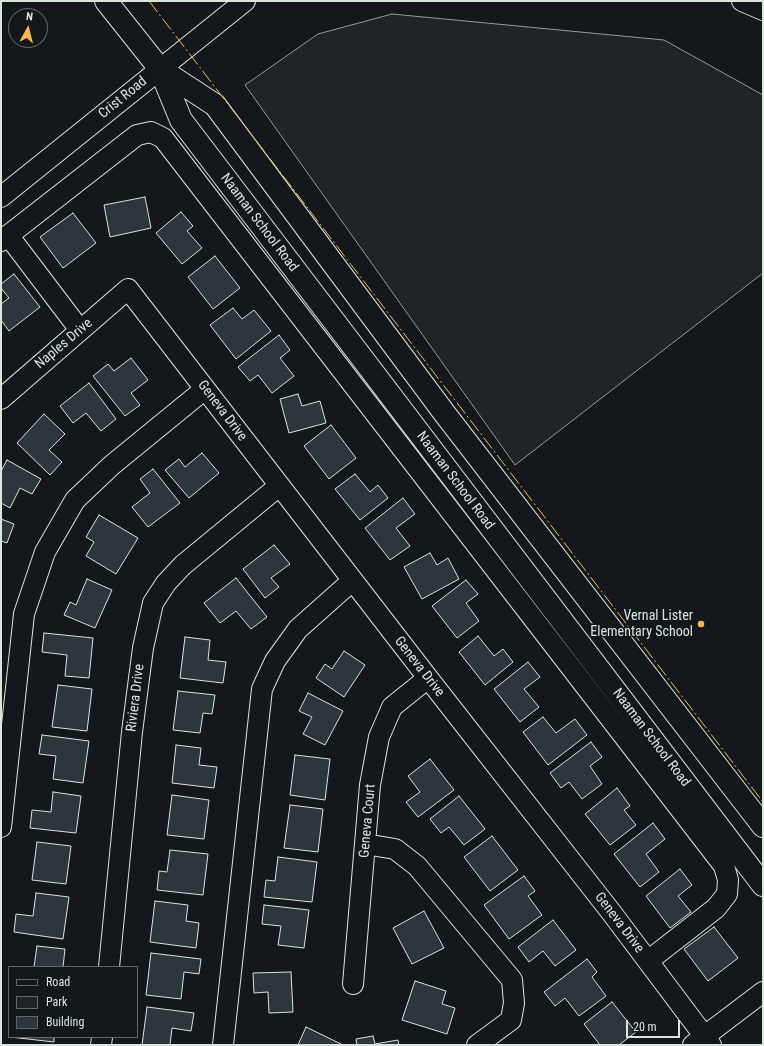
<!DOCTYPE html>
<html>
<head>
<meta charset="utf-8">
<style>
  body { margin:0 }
  #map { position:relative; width:764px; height:1046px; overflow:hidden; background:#14181c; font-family:"Roboto Condensed",sans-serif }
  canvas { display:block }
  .frame { position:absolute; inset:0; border:2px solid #d8e6dc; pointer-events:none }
  .legend { position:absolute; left:8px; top:966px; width:130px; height:72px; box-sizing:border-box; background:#14181c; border:1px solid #626a69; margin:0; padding:5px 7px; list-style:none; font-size:12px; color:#d8e6dc }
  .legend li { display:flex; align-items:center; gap:8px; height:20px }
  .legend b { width:20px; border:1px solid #626a69 }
  .north { position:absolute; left:8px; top:8px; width:40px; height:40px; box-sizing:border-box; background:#14181c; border:1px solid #626a69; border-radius:50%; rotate:7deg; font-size:11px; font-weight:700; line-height:16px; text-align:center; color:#d8e6dc }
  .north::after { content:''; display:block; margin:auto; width:14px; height:18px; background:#ffb74d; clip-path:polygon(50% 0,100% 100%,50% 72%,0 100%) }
  .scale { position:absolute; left:626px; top:1020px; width:54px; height:18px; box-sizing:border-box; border:2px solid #d8e6dc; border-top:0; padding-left:5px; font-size:12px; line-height:14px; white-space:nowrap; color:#d8e6dc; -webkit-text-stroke:3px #14181c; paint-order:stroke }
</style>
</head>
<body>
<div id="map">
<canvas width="764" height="1046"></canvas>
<div class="frame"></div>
<ul class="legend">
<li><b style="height:5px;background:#14181c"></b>Road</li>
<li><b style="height:11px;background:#202428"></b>Park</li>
<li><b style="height:11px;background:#2c363c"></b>Building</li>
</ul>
<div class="north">N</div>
<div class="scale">20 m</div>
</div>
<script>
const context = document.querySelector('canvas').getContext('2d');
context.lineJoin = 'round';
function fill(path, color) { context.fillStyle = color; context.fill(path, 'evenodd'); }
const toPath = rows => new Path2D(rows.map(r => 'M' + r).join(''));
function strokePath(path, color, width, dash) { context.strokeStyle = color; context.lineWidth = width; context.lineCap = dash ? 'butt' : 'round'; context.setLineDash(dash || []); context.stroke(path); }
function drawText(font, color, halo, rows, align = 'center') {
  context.font = font + ' "Roboto Condensed",sans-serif'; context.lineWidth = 3; context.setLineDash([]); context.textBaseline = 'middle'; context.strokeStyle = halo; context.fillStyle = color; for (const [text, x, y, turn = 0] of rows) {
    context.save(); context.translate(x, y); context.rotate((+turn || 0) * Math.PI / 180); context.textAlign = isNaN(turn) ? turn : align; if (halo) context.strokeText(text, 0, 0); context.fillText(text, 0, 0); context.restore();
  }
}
const green = toPath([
  [392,14,664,40,763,95,763,273,515,465,245,85,318,34,392,14]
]);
fill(green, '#202428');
strokePath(green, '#939e99', 1);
const building = toPath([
  [145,197,151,228,110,237,104,205,145,197],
  [181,212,193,226,187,231,202,248,182,264,156,233,181,212],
  [73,213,96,243,63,268,40,237,73,213],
  [215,256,240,288,213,309,188,277,215,256],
  [14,274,40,307,9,331,1,320,1,304,9,298,1,288,1,284,14,274],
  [233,308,242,319,254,310,271,331,236,359,210,325,233,308],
  [279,335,290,350,280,358,294,376,272,393,258,375,250,381,238,367,279,335],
  [131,358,148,380,131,393,140,405,125,416,93,376,108,364,114,371,131,358],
  [89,383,116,419,101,431,86,413,73,423,60,406,89,383],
  [298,394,302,406,320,401,326,423,289,433,280,399,298,394],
  [44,414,65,434,49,450,62,462,50,475,17,443,44,414],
  [331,425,356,458,329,479,304,446,331,425],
  [202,453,219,473,189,498,165,470,179,459,185,467,202,453],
  [7,460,41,479,32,494,20,488,10,508,1,503,1,471,7,460],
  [153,469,180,503,148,527,132,507,150,493,140,479,153,469],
  [355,474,370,492,378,485,388,498,360,520,335,489,355,474],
  [403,498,415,514,396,528,410,546,390,560,365,528,403,498],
  [99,515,138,538,116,574,86,556,94,542,86,537,99,515],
  [1,519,14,524,7,543,1,541,1,519],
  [274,545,290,564,271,578,279,587,265,598,243,569,274,545],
  [430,553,437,565,448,558,459,579,422,599,404,567,430,553],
  [236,578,267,617,251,629,236,611,220,623,204,603,236,578],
  [87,579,112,590,95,628,64,615,70,602,76,605,87,579],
  [466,580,478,594,466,603,479,621,457,638,432,606,466,580],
  [44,633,93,638,89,678,65,676,67,655,42,652,44,633],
  [478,636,494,656,503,649,513,662,485,685,459,652,478,636],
  [185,637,210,640,208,660,226,662,223,683,180,678,185,637],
  [344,651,365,665,344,697,316,678,325,664,332,669,344,651],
  [528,662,540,677,524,689,539,707,520,722,494,689,528,662],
  [58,685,92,689,87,731,52,727,58,685],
  [178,691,215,695,212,714,203,713,200,733,173,730,178,691],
  [308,693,343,711,325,745,303,734,312,717,299,711,308,693],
  [543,717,556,733,575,719,587,735,548,765,523,732,543,717],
  [42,735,89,741,83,783,53,779,56,756,39,754,42,735],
  [591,742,602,757,590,766,602,784,582,799,569,782,561,788,550,773,591,742],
  [176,745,201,748,199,765,217,767,214,788,172,783,176,745],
  [295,755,330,759,325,800,290,795,295,755],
  [430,759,454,790,418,817,406,802,420,792,408,776,430,759],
  [617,788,630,806,624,810,636,825,610,845,585,814,617,788],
  [53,792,81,796,76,833,30,828,32,810,51,812,53,792],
  [172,795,209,800,204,839,167,835,172,795],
  [459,796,485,829,464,845,449,827,441,833,430,819,459,796],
  [290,805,323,809,318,852,284,848,290,805],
  [653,823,665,839,646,854,659,872,640,887,614,854,653,823],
  [492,836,518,870,490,891,464,857,492,836],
  [37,842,71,846,66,884,32,880,37,842],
  [170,850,208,854,203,895,157,890,159,871,167,872,170,850],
  [278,857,317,862,312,902,264,897,266,880,275,881,278,857],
  [680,869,692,885,678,896,691,912,670,928,646,896,680,869],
  [524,876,535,891,528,896,542,915,509,939,484,905,524,876],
  [36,893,69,897,63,939,14,932,16,914,33,916,36,893],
  [155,901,188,905,186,921,199,923,196,948,150,942,155,901],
  [264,905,309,910,304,948,278,945,281,926,262,924,264,905],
  [424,911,444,948,412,964,393,928,424,911],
  [553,920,576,950,555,966,543,951,529,962,518,947,553,920],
  [714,927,738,958,708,981,684,949,714,927],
  [37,946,65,949,63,967,34,967,37,946],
  [151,953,201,959,199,974,184,972,181,999,146,995,151,953],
  [587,959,597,972,592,977,606,996,579,1016,565,998,555,1006,544,992,587,959],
  [291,972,293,1012,269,1013,268,992,254,993,253,973,291,972],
  [415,981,446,991,442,1004,455,1008,447,1034,402,1020,415,981],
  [612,1002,636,1032,619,1045,600,1045,584,1024,612,1002],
  [147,1007,194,1013,191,1031,172,1028,170,1045,142,1045,147,1007],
  [306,1027,341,1044,341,1045,298,1045,306,1027],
  [373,1036,375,1044,398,1040,399,1045,357,1045,356,1039,373,1036],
  [10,1037,54,1037,54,1042,10,1037]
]);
fill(building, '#2c363c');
strokePath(building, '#d8e6dc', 1);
const minor = toPath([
  [742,1,763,10],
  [1,197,245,1],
  [8,235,80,330],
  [1,241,137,135,151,132,163,138,724,866,728,880,727,894,716,908,648,961],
  [1,399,128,289,428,678,611,912,711,1045],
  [1,827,24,614,45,552,75,500,112,465,205,389],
  [365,844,395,849,417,866,512,980,514,1003,511,1020,477,1045],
  [109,967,132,732,143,648,153,603,166,583,183,565,279,486],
  [353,984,370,785,379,737,392,707,428,678],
  [101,1045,102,1037],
  [223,1045,262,689,275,661,298,629,352,581],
  [693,1045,763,992]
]);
const major = toPath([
  [106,1,160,69,181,120,763,885],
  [160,69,215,105,445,414,763,826]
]);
strokePath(minor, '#d8e6dc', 22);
strokePath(major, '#d8e6dc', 24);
strokePath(minor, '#14181c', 20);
strokePath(major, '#14181c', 22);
strokePath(toPath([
  [149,1,763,802]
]), '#ffb74d', 1, [14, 3, 2, 3]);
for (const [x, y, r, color] of [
  [701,624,4,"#ffb74d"]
]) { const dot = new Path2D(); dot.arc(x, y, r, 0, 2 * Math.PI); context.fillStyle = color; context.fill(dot); strokePath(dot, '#14181c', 1.5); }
drawText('14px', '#d8e6dc', '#14181c', [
  ["Crist Road",123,98,-39],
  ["Naaman School Road",259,223,53],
  ["Naples Drive",64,344,-40],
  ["Geneva Drive",222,411,53],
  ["Naaman School Road",455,481,53],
  ["Geneva Drive",419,667,52],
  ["Riviera Drive",136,698,-83],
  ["Naaman School Road",651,738,53],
  ["Geneva Court",368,821,-85],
  ["Geneva Drive",619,923,53]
]);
drawText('14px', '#d8e6dc', '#14181c', [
  ["Vernal Lister",693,616],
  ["Elementary School",693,632]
], 'right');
</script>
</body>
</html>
